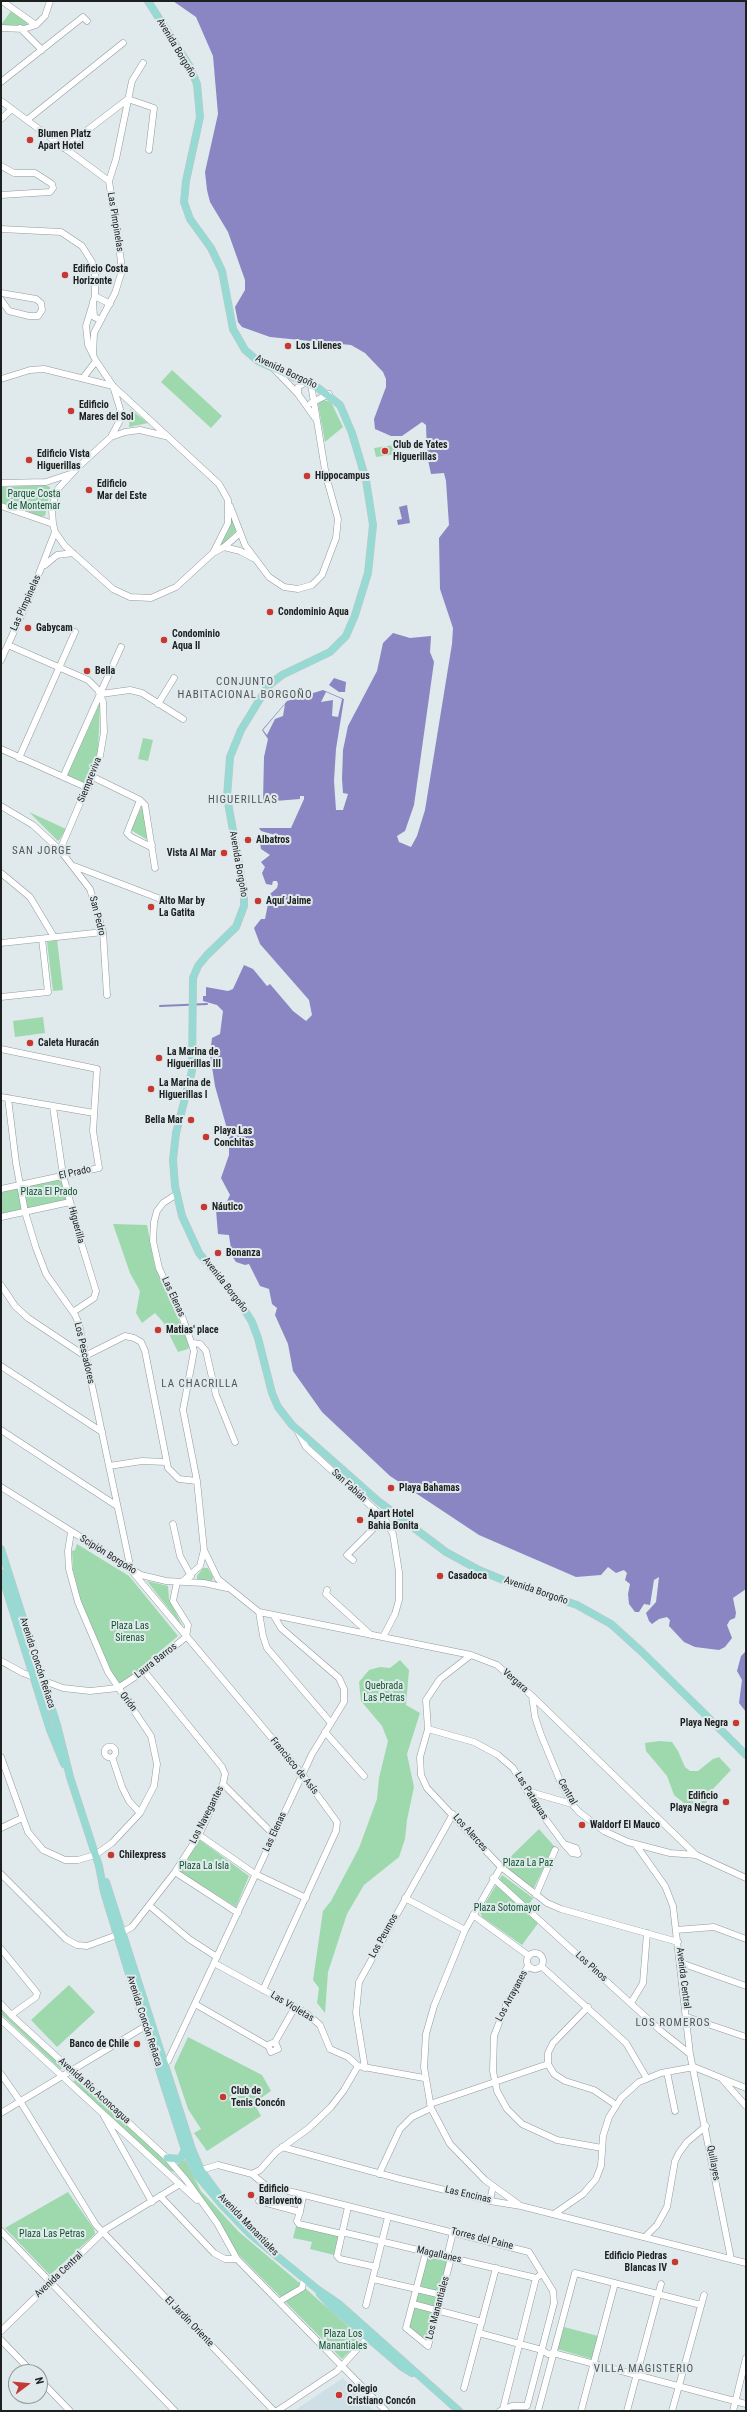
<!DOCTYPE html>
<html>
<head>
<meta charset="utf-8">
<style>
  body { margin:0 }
  #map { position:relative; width:747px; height:2412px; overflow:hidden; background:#e0e9eb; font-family:"Roboto Condensed",sans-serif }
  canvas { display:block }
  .frame { position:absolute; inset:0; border:2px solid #1c2021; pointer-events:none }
  .north { position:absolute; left:8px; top:2364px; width:40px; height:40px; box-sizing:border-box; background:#e0e9eb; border:1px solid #92999a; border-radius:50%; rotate:74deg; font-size:11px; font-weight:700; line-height:16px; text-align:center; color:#1c2021 }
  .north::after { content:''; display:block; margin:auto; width:14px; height:18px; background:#c63832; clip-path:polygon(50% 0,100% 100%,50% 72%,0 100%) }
</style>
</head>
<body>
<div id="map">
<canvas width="747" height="2412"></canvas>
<div class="frame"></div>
<div class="north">N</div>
</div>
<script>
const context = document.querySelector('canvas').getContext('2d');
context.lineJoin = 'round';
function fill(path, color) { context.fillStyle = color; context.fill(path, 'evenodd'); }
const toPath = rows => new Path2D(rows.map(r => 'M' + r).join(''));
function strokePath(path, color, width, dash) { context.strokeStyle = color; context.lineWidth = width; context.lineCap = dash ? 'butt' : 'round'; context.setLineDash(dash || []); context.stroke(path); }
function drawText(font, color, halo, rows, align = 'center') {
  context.font = font + ' "Roboto Condensed",sans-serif'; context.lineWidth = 4; context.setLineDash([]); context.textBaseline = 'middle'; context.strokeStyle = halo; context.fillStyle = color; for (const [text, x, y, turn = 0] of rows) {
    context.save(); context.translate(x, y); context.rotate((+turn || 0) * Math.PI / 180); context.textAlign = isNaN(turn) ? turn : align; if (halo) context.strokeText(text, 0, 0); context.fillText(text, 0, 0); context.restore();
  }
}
fill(toPath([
  [343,2378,374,2411,294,2411]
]), '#cedfe5');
fill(toPath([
  [11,11,26,22,28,25,1,25],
  [172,370,222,416,211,428,161,382],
  [323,400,331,402,343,427,325,442,318,404],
  [130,409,148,423,129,427],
  [394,445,396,454,376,457,374,448],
  [45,485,50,487,50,491,45,516,39,517,19,507,1,503,1,487],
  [231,509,237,530,219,548,218,546,228,531],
  [100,703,98,751,92,770,85,783,67,776],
  [143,738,153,740,148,761,138,759],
  [142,806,151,842,131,830],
  [29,812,66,829,60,839,58,841],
  [57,940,63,990,53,991,47,942],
  [43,1017,45,1033,15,1037,13,1021],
  [61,1178,66,1200,1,1214,1,1192],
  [113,1224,147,1225,155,1267,190,1345,188,1349,178,1352,163,1322,155,1313,142,1323,136,1313,140,1291,130,1273],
  [77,1544,129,1576,178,1636,146,1663,145,1667,119,1685,106,1661,83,1610,73,1570,72,1551,75,1550],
  [203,1568,208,1568,213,1577,212,1581,197,1580,197,1576],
  [147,1581,168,1586,169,1599,183,1627],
  [400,1660,409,1670,406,1705,420,1713,407,1754,414,1787,407,1820,405,1839,399,1857,364,1885,347,1914,328,1972,325,2013,317,2003,319,1988,313,1980,323,1911,331,1901,359,1848,377,1799,379,1778,388,1741,382,1726,361,1701,359,1682,369,1670,380,1667,390,1668],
  [659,1741,672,1742,678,1751,685,1767,690,1771,698,1771,713,1759,719,1757,731,1770,713,1789,706,1803,700,1807,695,1809,689,1807,674,1795,667,1776,646,1751,645,1743],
  [539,1829,554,1846,533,1890,502,1865],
  [200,1840,249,1876,236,1907,179,1871],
  [502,1875,533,1898,528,1906,534,1912,532,1916,539,1922,522,1945,482,1917,480,1912],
  [69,1985,95,2012,57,2047,31,2020],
  [1,2009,10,2019,65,2068,60,2069,1,2014],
  [188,2037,262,2075,271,2091,254,2103,261,2116,207,2151,194,2133,201,2129,188,2109,174,2067],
  [76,2080,167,2161,175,2172,170,2171,87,2095,73,2081],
  [185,2160,201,2191,239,2232,296,2280,360,2337,359,2342,342,2359,237,2253,216,2217,177,2164],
  [68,2192,94,2229,95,2234,50,2275,5,2228],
  [296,2226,339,2236,334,2255,310,2249,312,2242,293,2238],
  [427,2255,449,2260,441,2292,419,2286],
  [418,2291,440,2297,437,2309,415,2303],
  [414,2306,436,2312,428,2344,408,2328],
  [564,2327,598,2336,592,2359,557,2349]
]), '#9ed9ad');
fill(toPath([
  [173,1,746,1,746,1589,733,1598,736,1613,735,1618,730,1620,727,1625,732,1638,725,1647,719,1650,695,1647,684,1642,669,1626,670,1620,667,1617,659,1619,652,1624,649,1621,646,1613,656,1602,659,1577,654,1580,650,1605,644,1604,639,1612,635,1612,629,1604,628,1594,630,1584,625,1580,627,1573,624,1570,616,1573,608,1567,601,1575,576,1577,479,1535,390,1476,322,1412,293,1371,288,1344,275,1315,277,1308,272,1304,269,1289,260,1286,249,1264,245,1265,236,1262,232,1256,229,1235,218,1234,216,1210,225,1205,230,1195,221,1178,229,1155,229,1136,215,1086,210,1054,212,1038,220,1034,223,1011,217,1005,203,1001,203,996,206,996,206,987,228,991,233,989,244,965,253,969,267,986,270,984,293,1011,306,1021,312,1015,309,1000,260,944,254,928,261,919,265,919,270,894,277,888,278,884,277,881,273,881,272,885,266,884,262,873,265,867,261,862,270,855,261,849,260,843,263,839,262,835,268,835,272,839,275,838,275,835,261,831,259,828,291,828,304,799,304,796,300,796,300,799,263,802,264,757,268,739,262,730,287,701,323,690,344,699,336,749,334,781,336,810,343,810,348,794,343,793,342,779,343,750,348,726,377,671,383,643,393,633,410,638,431,636,430,652,434,662,414,805,405,831,397,836,399,842,411,847,417,836,425,810,452,644,453,628,440,589,439,538,449,525,446,481,444,473,431,474,427,455,426,425,422,422,402,436,391,436,375,429,374,419,386,387,386,379,383,372,365,353,351,345,270,337,242,327,238,322,235,307,245,290,245,280,228,232,210,202,207,190,205,172,218,114,213,56,196,17],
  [407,505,410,523,398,525,397,520,402,519,399,507],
  [334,678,346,682,345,692,339,692,329,685],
  [746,1651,746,1712,739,1703,742,1680,737,1671,741,1656]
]), '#8a86c3');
fill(toPath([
  [326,692,342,699,338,717,332,716,333,700,321,702],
  [285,704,283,716,275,719,267,735,263,730]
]), '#e0e9eb');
strokePath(toPath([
  [160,1006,207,1004]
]), '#8a86c3', 2);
const minor = toPath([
  [2,1,36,25],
  [1,28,24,29,36,25,45,16,50,1],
  [20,28,42,50],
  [1,82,83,17,87,21],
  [1,101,109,181,121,261,121,274,115,293,94,333,93,355],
  [1,119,12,109],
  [27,120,123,43],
  [64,148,128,99,154,108,149,150],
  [1,166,14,173,35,173,52,184,53,188,50,192,1,195],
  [109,181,116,159,132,81,143,63],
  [1,229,61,232,82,246,92,262,95,275,95,296,86,326,88,345,96,361,113,386,219,484,228,500,228,523,213,553,176,587,151,598,130,597,113,589,65,546,55,532,53,524,52,510,56,491,78,467,111,437,119,422,120,409,113,386],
  [1,293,36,299,41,303,42,310,38,316,29,316,9,311,1,300],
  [95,296,110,304],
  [93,302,94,317,101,320],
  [275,370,298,394,315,418],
  [83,378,96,361],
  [1,379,30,370,44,369,113,386],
  [298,394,298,387,306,382],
  [311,403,329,394],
  [111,437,125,432,140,430,165,436],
  [1,483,46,482,70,474],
  [1,506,53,524],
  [230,506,245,545,269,577,284,587,298,589,312,585,322,575,336,538,338,519,326,476,311,384],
  [224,547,240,551,253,558],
  [213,553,224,547,240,533],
  [45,565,57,555,73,553],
  [8,645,88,680,98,690,103,702,104,732,100,756,60,850],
  [1,660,31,594,55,532],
  [101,694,130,690,142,693,183,719],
  [158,704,174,678],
  [1,749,88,788],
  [19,758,75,632],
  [63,777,121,647],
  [93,777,140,800,145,805,155,868],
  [140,800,127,833,131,837,149,846,152,845],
  [1,806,33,825,60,850,90,889,103,932,107,995],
  [74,866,158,898],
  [1,873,30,897,54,937],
  [1,943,103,932],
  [1,997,48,992,42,939],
  [1,1049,97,1069,93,1131,99,1168,1,1189],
  [1,1097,94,1113],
  [8,1098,16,1163,25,1212,36,1248,46,1274,75,1315,79,1324,131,1570,302,1774,337,1822,336,1831,263,1990],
  [53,1107,63,1175,80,1239,96,1291,94,1298,73,1312],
  [177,1194,163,1203,157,1211,154,1222,153,1241,159,1268,183,1319,194,1351,183,1410,197,1481,204,1550,200,1566,182,1582],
  [1,1217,70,1202],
  [1,1285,15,1306,28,1318,85,1356,125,1336,134,1338,141,1342,145,1351,168,1468,179,1479,197,1481],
  [193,1343,200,1344,206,1351,216,1395,235,1442],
  [1,1366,102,1432],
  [1,1430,117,1506],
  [297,1430,306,1447,384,1518,393,1534,399,1572,399,1600,395,1614,383,1637],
  [109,1466,142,1461,166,1462],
  [1,1487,141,1575,166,1581,204,1583,227,1588],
  [173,1524,180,1556,191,1576],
  [204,1550,218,1579,259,1612,471,1655,497,1665,532,1696,696,1855,746,1878],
  [353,1560,347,1555,384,1518],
  [327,1590,326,1594,371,1635],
  [259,1612,263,1636,267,1648,331,1723],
  [471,1655,440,1679,426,1700,428,1729,420,1757,421,1775,427,1788,501,1867,547,1903,561,1909,678,1942],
  [1,1661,23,1673,63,1688,90,1691,118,1688,144,1671,186,1637,188,1625,173,1601,177,1582],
  [532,1696,535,1717,541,1735,561,1783,572,1804,579,1812,604,1831,628,1842,670,1853,696,1855],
  [428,1729,474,1742,498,1755,513,1768,536,1806,564,1844],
  [325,1732,364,1776],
  '104.5 1752a5.5 5.5 0 1 1 11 0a5.5 5.5 0 1 1-11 0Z',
  [1,1757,28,1832,43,1850,65,1860,78,1860,95,1855,112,1843,140,1813,154,1786,157,1764,151,1736,108,1672,78,1602,69,1569,68,1551,71,1532],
  [112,1757,122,1787,129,1801,140,1813],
  [223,1784,274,1835],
  [527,1791,572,1804],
  [1,1828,22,1818],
  [199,1835,255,1874,306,1898],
  [564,1844,576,1848,578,1854,572,1853,564,1844],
  [636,1845,665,1886,673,1906,690,2054,731,2259],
  [501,1867,465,1930,434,2006,426,2034,424,2067,431,2108,450,2144,485,2180,518,2204],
  [175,1872,238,1913],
  [1,1874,66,1939,77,1945,87,1946,117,1935,132,1927,175,1872,199,1835,223,1784,225,1774,222,1767,144,1671],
  [493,1878,661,2031,690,2054],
  [536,1895,555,1850],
  [405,1898,465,1930],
  [150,1906,189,1939,217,1957],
  [473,1915,529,1956],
  [676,1930,714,1927,746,1939],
  [1,1949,37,1993,36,1997,11,2015],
  '527 1961a8 8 0 1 1 16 0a8 8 0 1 1-16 0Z',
  [214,1963,306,2013,320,2025,330,2049,348,2057,358,2066,424,2078],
  [681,1963,746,1986],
  [528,1966,506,2005,494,2036,493,2071,497,2091,507,2109,522,2124,557,2140,602,2148],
  [541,1966,626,2043,646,2077],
  [631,2003,643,1983,647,1933],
  [1,2004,11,2015,167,2158,186,2180,217,2223,237,2259,386,2411],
  [195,2004,268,2046],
  [588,2007,553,2043,548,2053,548,2064,554,2074,565,2081,594,2090,616,2105],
  [687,2017,746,2037],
  [1,2020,197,2200],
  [275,2042,278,2049,271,2052,268,2045,275,2042,295,2007],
  [161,2063,168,2061,312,1754,344,1702,344,1689,339,1678,281,1628,274,1616],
  [365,2068,356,2013,359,1982,453,1814],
  [667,2072,675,2111],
  [1,2074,20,2101,96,2225,274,2411],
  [722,2079,746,2106],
  [430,2104,548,2064],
  [1,2113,149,2024],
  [104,2116,152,2202],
  [282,2147,400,2179,490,2201,521,2206,746,2263],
  [201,2170,218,2165,252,2174,260,2170,276,2152,309,2128,331,2107,344,2090,358,2066],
  [252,2174,265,2185,529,2252,553,2291,554,2303,527,2406,512,2406,500,2411],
  [379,2174,400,2129,412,2117,431,2108],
  [160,2196,214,2253,225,2259,237,2259],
  [259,2201,300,2212,297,2221,299,2224,342,2234],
  [490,2201,493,2186],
  [348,2207,337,2256,340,2259,376,2267],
  [300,2212,303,2196],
  [554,2214,583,2194,596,2179,601,2166,603,2136,609,2117,621,2098,639,2082,661,2073,694,2067,746,2088],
  [1,2231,175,2411],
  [342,2232,536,2278],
  [645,2237,657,2225,667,2207,675,2161,679,2153,687,2142,706,2126],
  [426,2252,406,2328,428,2346,451,2258],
  [447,2257,453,2232],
  [373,2279,442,2295],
  [280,2301,302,2288,304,2279],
  [413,2304,482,2322],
  [366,2305,388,2217],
  [1,2331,106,2229,180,2184],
  [479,2333,542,2350,548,2354,553,2353,746,2404],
  [1,2340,32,2372],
  [40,2380,70,2411],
  [464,2388,496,2268],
  [503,2409,536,2278,539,2276],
  [277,2411,337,2371,371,2334],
  [538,2411,575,2273,701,2305],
  [581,2411,615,2283],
  [627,2411,661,2284],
  [672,2411,704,2295],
  [733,2411,746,2358]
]);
const major = toPath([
  [148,1,190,67,197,84,200,117,186,181,184,202,190,219,211,248,222,271,233,329,245,350,258,361,318,388,340,405,352,433,366,480,373,525,368,573,355,615,346,636,330,652,282,675,268,686,241,730,230,757,227,797,244,892,244,906,236,927,207,955,198,966,193,978,192,1071,176,1133,173,1160,175,1186,182,1216,199,1253,241,1304,252,1322,258,1338,272,1393,278,1407,292,1425,378,1501,446,1552,479,1570,503,1580,577,1605,611,1624,643,1653,746,1755],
  [1,1549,57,1725,70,1777,99,1866,104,1892,140,2010,185,2150,196,2174,222,2205,250,2234,317,2289,339,2304,459,2411],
  [1,1573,50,1730,64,1764],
  [106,1882,192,2149,201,2170,222,2199],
  [167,2158,180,2159,185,2150],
  [320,2294,333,2308,402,2367,412,2373]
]);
strokePath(minor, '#929a9d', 7);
strokePath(major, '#c4c5c5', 8);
strokePath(minor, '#fff', 6);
strokePath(major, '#97dad3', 7);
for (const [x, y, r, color] of [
  [30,140,4,"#c63832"],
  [65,275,4,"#c63832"],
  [288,346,4,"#c63832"],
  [71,411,4,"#c63832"],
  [385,451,4,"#c63832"],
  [29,460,4,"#c63832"],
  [307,476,4,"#c63832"],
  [89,490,4,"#c63832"],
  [270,612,4,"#c63832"],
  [28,628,4,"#c63832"],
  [164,640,4,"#c63832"],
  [87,671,4,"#c63832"],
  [248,840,4,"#c63832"],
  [224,853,4,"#c63832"],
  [258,901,4,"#c63832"],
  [151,907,4,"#c63832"],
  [30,1043,4,"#c63832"],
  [159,1058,4,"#c63832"],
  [151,1089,4,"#c63832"],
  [191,1120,4,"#c63832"],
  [206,1137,4,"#c63832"],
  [204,1207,4,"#c63832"],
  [218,1253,4,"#c63832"],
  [158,1330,4,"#c63832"],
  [391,1488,4,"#c63832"],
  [360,1520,4,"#c63832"],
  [440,1576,4,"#c63832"],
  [736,1723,4,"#c63832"],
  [726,1802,4,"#c63832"],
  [582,1825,4,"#c63832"],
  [111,1855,4,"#c63832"],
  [137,2044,4,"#c63832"],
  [223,2097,4,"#c63832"],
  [251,2195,4,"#c63832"],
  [675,2262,4,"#c63832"],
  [339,2395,4,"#c63832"]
]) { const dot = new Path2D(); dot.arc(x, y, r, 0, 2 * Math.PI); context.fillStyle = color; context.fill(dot); strokePath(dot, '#e0e9eb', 1.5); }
drawText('10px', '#1c2021', '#e0e9eb', [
  ["Avenida Borgoño",176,48,59],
  ["Las Pimpinelas",115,222,81],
  ["Avenida Borgoño",286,372,25],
  ["Las Pimpinelas",26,603,-66],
  ["Siempreviva",90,780,-68],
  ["Avenida Borgoño",238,864,80],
  ["San Pedro",97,916,76],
  ["El Prado",75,1173,-12],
  ["Higuerilla",76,1225,75],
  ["Avenida Borgoño",225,1285,52],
  ["Las Elenas",173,1297,65],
  ["Los Pescadores",84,1353,77],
  ["San Fabián",349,1486,42],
  ["Scipión Borgoño",108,1555,32],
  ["Avenida Borgoño",536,1591,19],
  ["Laura Barros",156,1661,-38],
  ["Avenida Concón Reñaca",37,1663,72],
  ["Vergara",515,1681,41],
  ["Orión",128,1702,53],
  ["Francisco de Asís",294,1766,51],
  ["Central",567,1792,60],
  ["Las Pataguas",531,1796,58],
  ["Los Navegantes",207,1815,-63],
  ["Las Elenas",275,1832,-65],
  ["Los Alerces",470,1833,48],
  ["Los Peumos",384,1936,-61],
  ["Los Pinos",591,1967,42],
  ["Avenida Central",683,1978,83],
  ["Los Arrayanes",512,1996,-62],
  ["Las Violetas",292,2007,31],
  ["Avenida Concón Reñaca",144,2021,72],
  ["Avenida Río Aconcagua",94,2091,42],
  ["Quillayes",713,2163,79],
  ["Las Encinas",468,2195,13],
  ["Avenida Manantiales",248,2225,46],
  ["Torres del Paine",482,2239,14],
  ["Magallanes",439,2255,13],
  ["Avenida Central",59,2275,-43],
  ["Los Manantiales",438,2308,-75],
  ["El Jardín Oriente",189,2322,46]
]);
drawText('bold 10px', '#1c2021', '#e0e9eb', [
  ["Blumen Platz",38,134],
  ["Apart Hotel",38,146],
  ["Edificio Costa",73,269],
  ["Horizonte",73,281],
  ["Los Lilenes",296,346],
  ["Edificio",79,405],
  ["Mares del Sol",79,417],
  ["Club de Yates",393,445],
  ["Higuerillas",393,457],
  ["Edificio Vista",37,454],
  ["Higuerillas",37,466],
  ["Hippocampus",315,476],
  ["Edificio",97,484],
  ["Mar del Este",97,496],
  ["Condominio Aqua",278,612],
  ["Gabycam",36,628],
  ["Condominio",172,634],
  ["Aqua II",172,646],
  ["Bella",95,671],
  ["Albatros",256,840],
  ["Vista Al Mar",216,853,"right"],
  ["Alto Mar by",159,901],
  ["La Gatita",159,913],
  ["Aquí Jaime",266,901],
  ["Caleta Huracán",38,1043],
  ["La Marina de",167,1052],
  ["Higuerillas III",167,1064],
  ["La Marina de",159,1083],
  ["Higuerillas I",159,1095],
  ["Bella Mar",183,1120,"right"],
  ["Playa Las",214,1131],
  ["Conchitas",214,1143],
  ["Náutico",212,1207],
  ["Bonanza",226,1253],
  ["Matias' place",166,1330],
  ["Playa Bahamas",399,1488],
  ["Apart Hotel",368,1514],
  ["Bahia Bonita",368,1526],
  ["Casadoca",448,1576],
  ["Playa Negra",728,1723,"right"],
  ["Edificio",718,1796,"right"],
  ["Playa Negra",718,1808,"right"],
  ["Waldorf El Mauco",590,1825],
  ["Chilexpress",119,1855],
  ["Banco de Chile",129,2044,"right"],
  ["Club de",231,2091],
  ["Tenis Concón",231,2103],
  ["Edificio",259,2189],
  ["Barlovento",259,2201],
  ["Edificio Piedras",667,2256,"right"],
  ["Blancas IV",667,2268,"right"],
  ["Colegio",347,2389],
  ["Cristiano Concón",347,2401]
], 'left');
drawText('10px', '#0e552c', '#e0e9eb', [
  ["Parque Costa",34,494],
  ["de Montemar",34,506],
  ["Plaza El Prado",49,1192],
  ["Plaza Las",130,1626],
  ["Sirenas",130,1638],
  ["Quebrada",384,1686],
  ["Las Petras",384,1698],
  ["Plaza La Paz",528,1863],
  ["Plaza La Isla",204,1866],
  ["Plaza Sotomayor",507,1908],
  ["Plaza Las Petras",52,2234],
  ["Plaza Los",343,2334],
  ["Manantiales",343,2346]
]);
context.letterSpacing = '1px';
drawText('11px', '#4f5658', '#e0e9eb', [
  ["CONJUNTO",245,682],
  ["HABITACIONAL BORGOÑO",245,695],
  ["HIGUERILLAS",243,800],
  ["SAN JORGE",42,851],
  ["LA CHACRILLA",200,1384],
  ["LOS ROMEROS",673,2023],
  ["VILLA MAGISTERIO",644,2369]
]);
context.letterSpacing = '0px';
</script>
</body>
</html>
